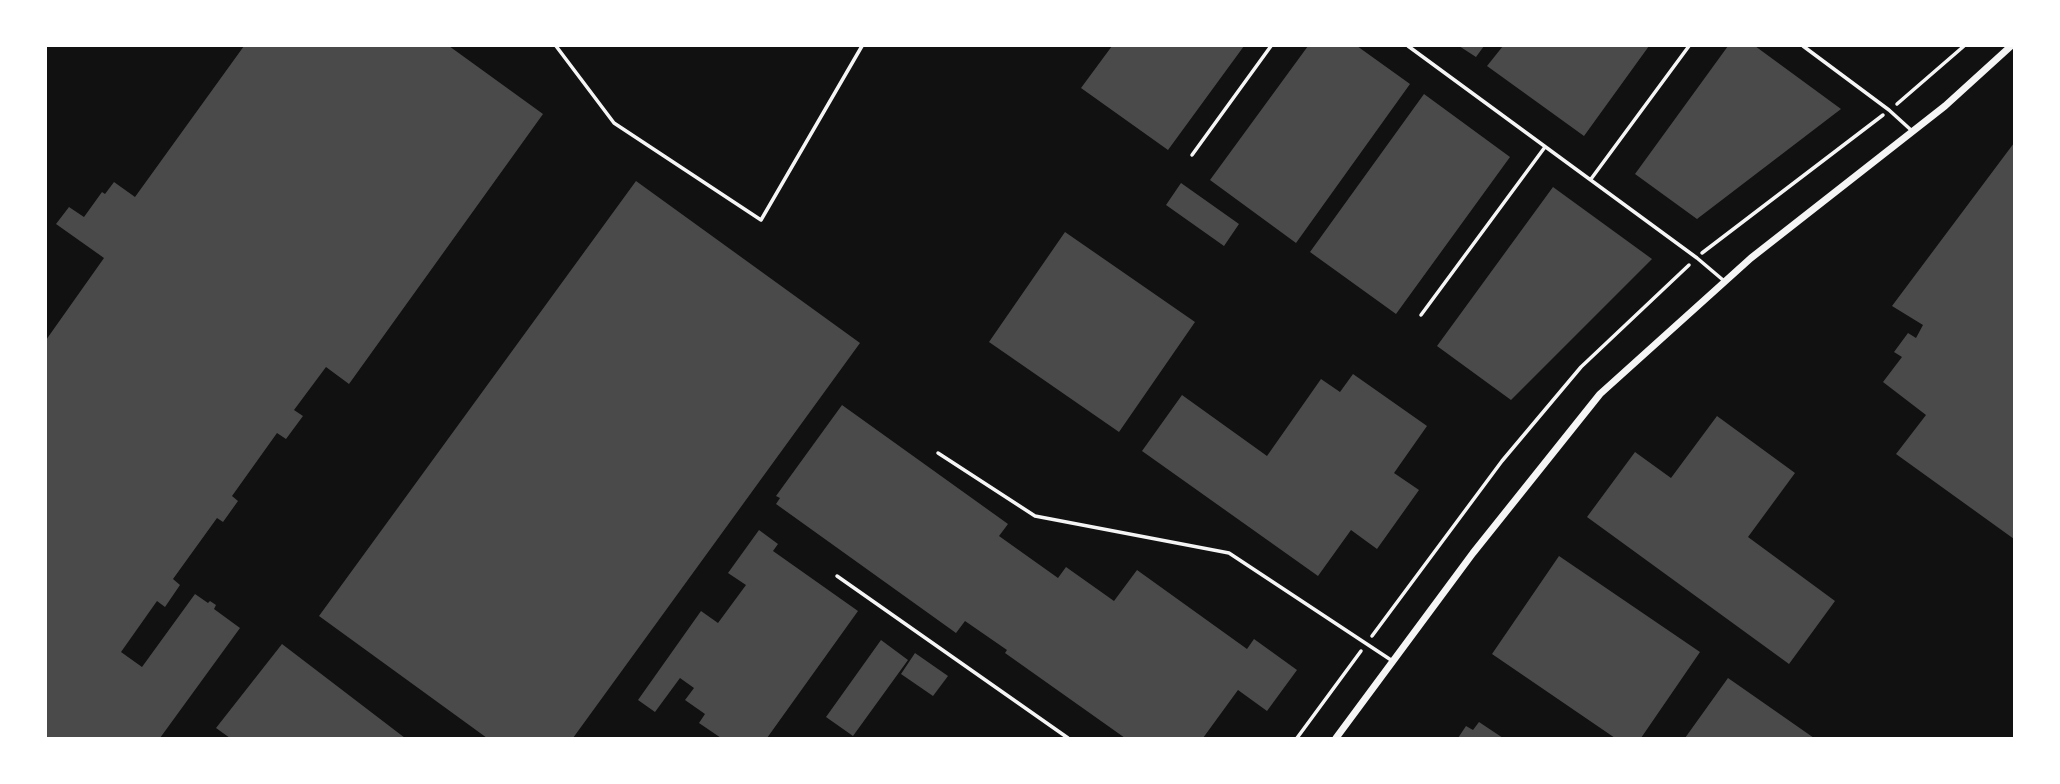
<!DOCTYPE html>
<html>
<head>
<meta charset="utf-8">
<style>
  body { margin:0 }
  #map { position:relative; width:2060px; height:784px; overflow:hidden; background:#111; font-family:"Space Grotesk",sans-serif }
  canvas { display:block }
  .frame { position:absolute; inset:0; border:47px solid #fff; pointer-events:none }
</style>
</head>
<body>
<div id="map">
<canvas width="2060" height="784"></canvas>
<div class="frame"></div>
</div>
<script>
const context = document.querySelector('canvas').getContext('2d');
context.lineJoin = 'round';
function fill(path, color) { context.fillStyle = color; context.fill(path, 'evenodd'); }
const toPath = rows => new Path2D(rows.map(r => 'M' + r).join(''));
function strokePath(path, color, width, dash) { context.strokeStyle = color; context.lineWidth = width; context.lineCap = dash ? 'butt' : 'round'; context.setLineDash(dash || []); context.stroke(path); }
fill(toPath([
  [244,46,449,46,543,114,349,384,326,367,294,410,303,416,286,439,277,433,232,496,238,501,223,522,217,518,173,579,180,585,165,607,157,601,121,652,142,667,195,594,208,603,210,601,216,605,214,609,240,628,160,738,46,738,46,340,104,258,56,224,69,207,84,217,102,192,105,194,114,182,135,197],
  [1112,46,1244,46,1168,150,1081,88],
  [1308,46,1357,46,1410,84,1296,243,1210,180],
  [1459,46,1484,46,1476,57],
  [1503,46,1649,46,1584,136,1487,66],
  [1728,46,1755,46,1841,109,1697,219,1635,174],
  [1424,94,1510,157,1396,314,1310,252],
  [2014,143,2014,539,1896,454,1926,415,1883,382,1902,357,1894,352,1908,333,1916,338,1923,325,1892,306],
  [636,181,860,343,573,738,487,738,319,616],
  [1181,183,1239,224,1224,246,1166,205],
  [1553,187,1652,259,1511,400,1437,346],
  [1065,232,1195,322,1119,432,989,342],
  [1353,374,1427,426,1394,473,1419,490,1377,549,1351,530,1318,576,1142,451,1182,395,1267,456,1321,379,1340,392],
  [842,405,1008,524,999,536,1058,578,1066,567,1114,601,1137,570,1247,649,1254,639,1297,670,1267,711,1238,690,1203,738,1125,738,1005,653,1007,650,965,621,956,633,776,504,780,498,776,496],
  [1717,416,1795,473,1748,537,1835,601,1789,664,1587,517,1635,452,1671,478],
  [759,530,778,544,773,551,858,611,767,738,721,738,699,723,705,714,685,700,694,688,680,678,655,712,638,700,701,611,718,623,746,585,728,573],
  [1559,556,1700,652,1641,738,1615,738,1492,654],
  [881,640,908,660,853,736,826,717],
  [282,644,405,738,230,738,216,728],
  [915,653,948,676,933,696,901,674],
  [1728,678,1814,738,1685,738],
  [1479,722,1503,738,1458,738,1466,726,1473,730]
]), '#4a4a4a');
strokePath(toPath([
  [1897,104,1964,46],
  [1702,253,1883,115],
  [1372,636,1502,461,1581,367,1689,265],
  [1297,738,1361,651]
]), '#f5f5f5', 3.5);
strokePath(toPath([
  [556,46,614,123,761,220,862,46],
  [1408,46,1697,258,1723,280],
  [1803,46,1889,110,1911,130],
  [1192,155,1271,46],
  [1591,179,1689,46],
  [1421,315,1545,147],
  [938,453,1035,516,1229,553,1391,660],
  [837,576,1068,738]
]), '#f5f5f5', 3.5);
strokePath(toPath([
  [1336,738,1473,553,1600,394,1751,258,1945,106,2011,46]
]), '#f5f5f5', 7);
</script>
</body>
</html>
